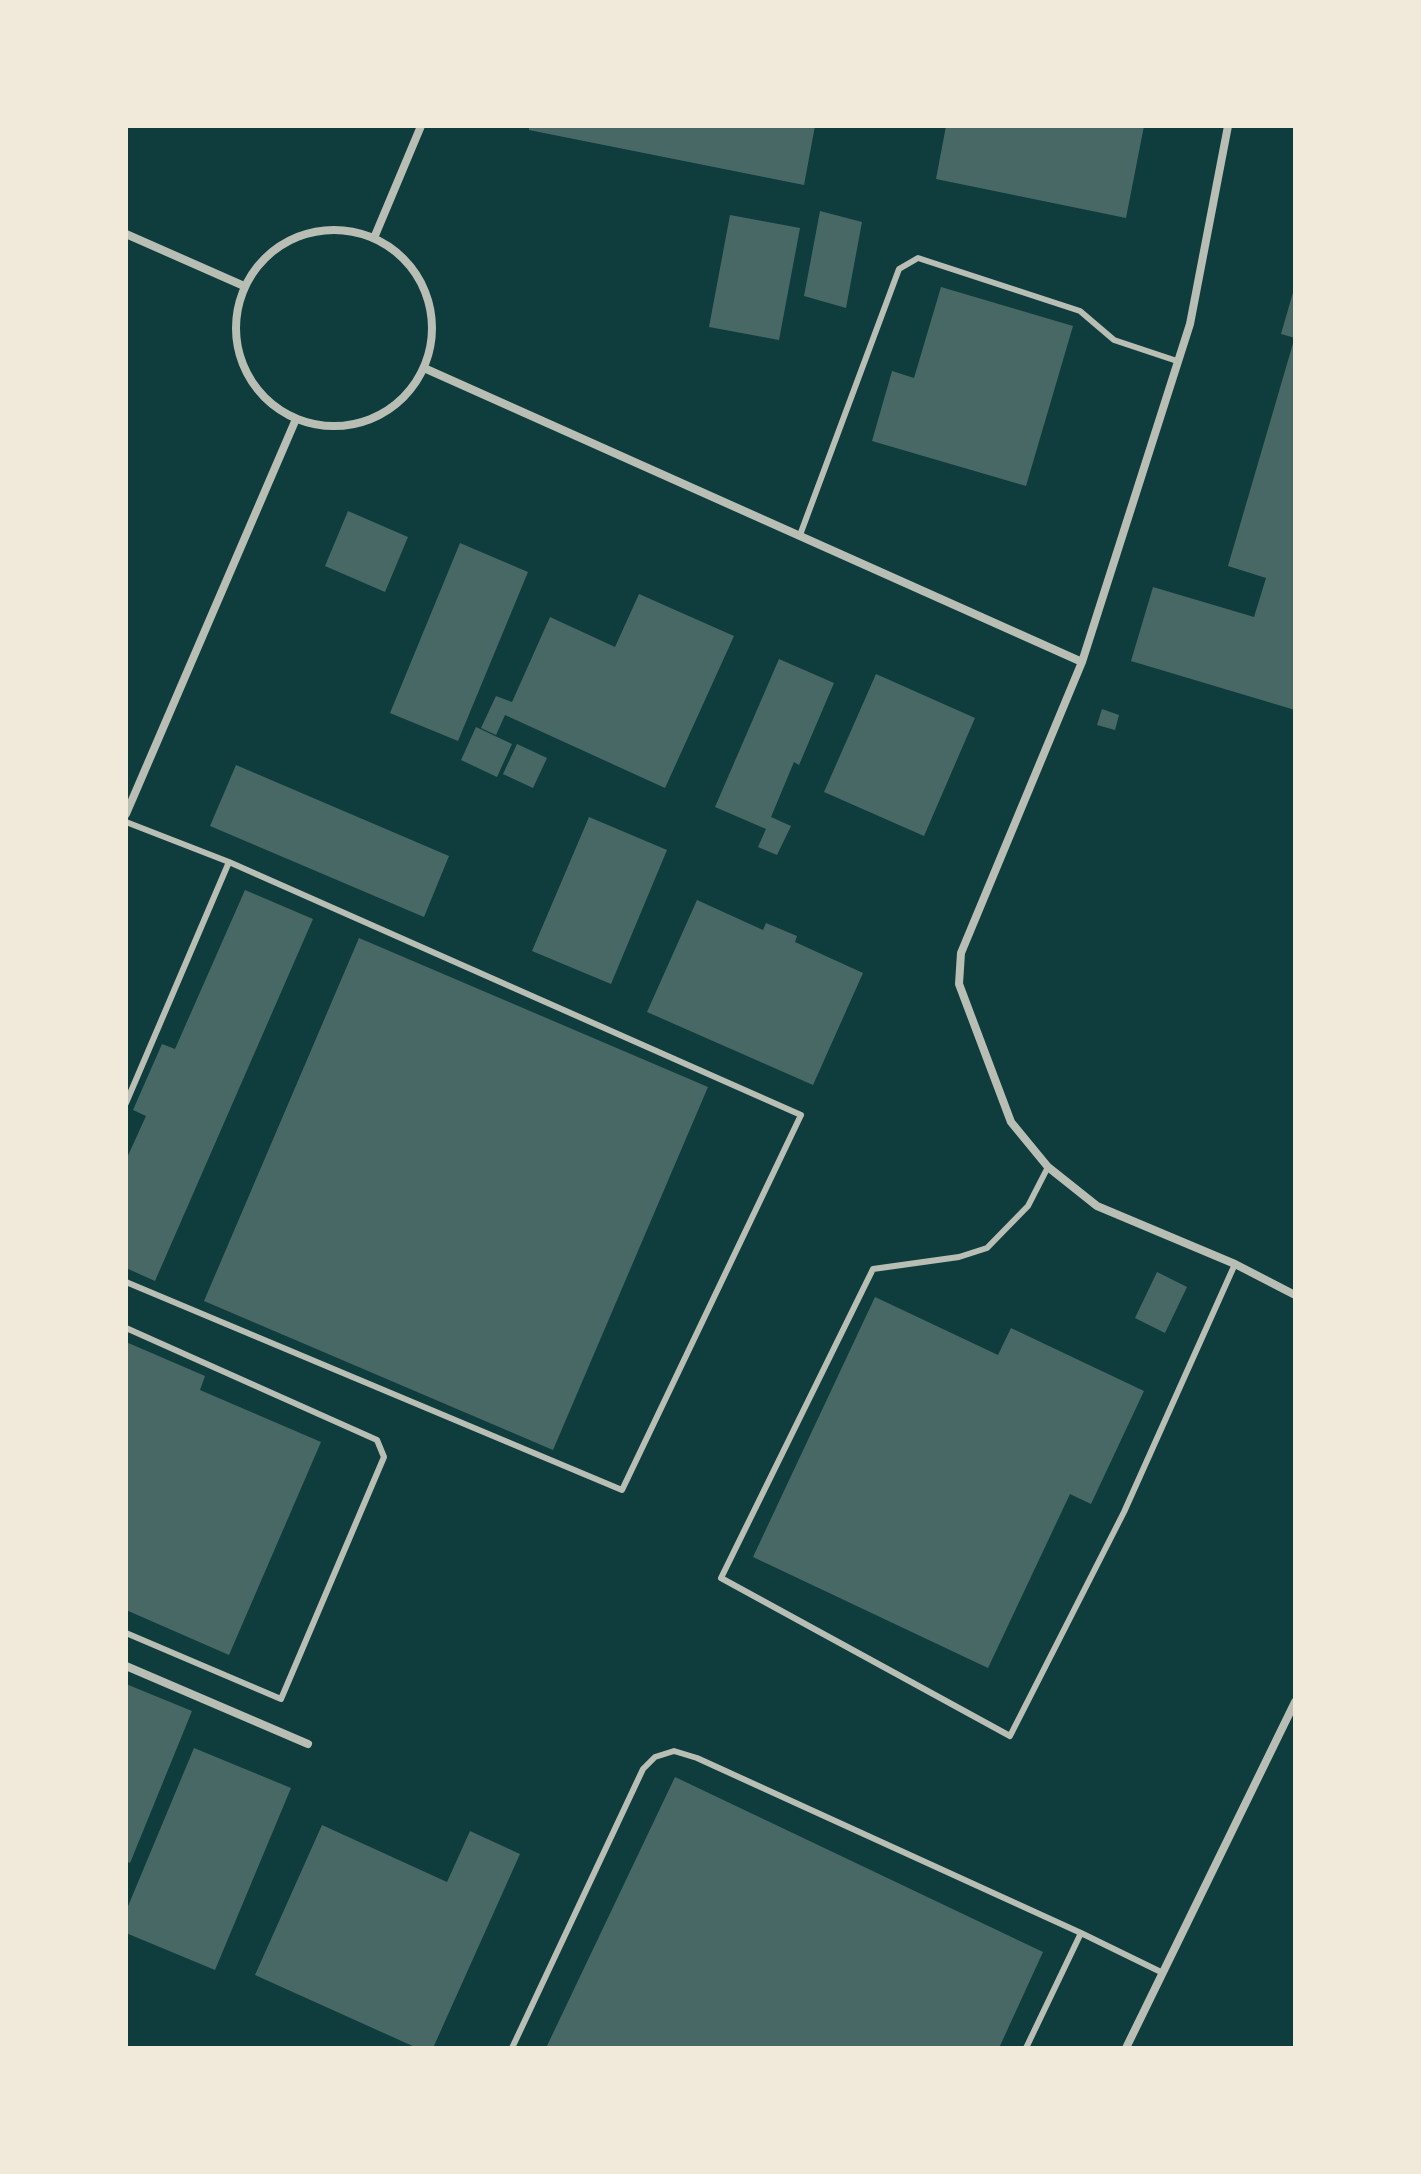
<!DOCTYPE html>
<html>
<head>
<meta charset="utf-8">
<style>
  body { margin:0 }
  #map { position:relative; width:1421px; height:2174px; overflow:hidden; background:#0f3d3e; font-family:"Archivo Narrow",sans-serif }
  canvas { display:block }
  .frame { position:absolute; inset:0; border:128px solid #f1e9da; pointer-events:none }
</style>
</head>
<body>
<div id="map">
<canvas width="1421" height="2174"></canvas>
<div class="frame"></div>
</div>
<script>
const context = document.querySelector('canvas').getContext('2d');
context.lineJoin = 'round';
function fill(path, color) { context.fillStyle = color; context.fill(path, 'evenodd'); }
const toPath = rows => new Path2D(rows.map(r => 'M' + r).join(''));
function strokePath(path, color, width, dash) { context.strokeStyle = color; context.lineWidth = width; context.lineCap = dash ? 'butt' : 'round'; context.setLineDash(dash || []); context.stroke(path); }
fill(toPath([
  [529,126,815,126,804,185,529,130],
  [946,126,1144,126,1126,218,936,179],
  [820,211,862,222,846,308,804,296],
  [730,215,800,228,779,340,709,327],
  [941,287,1073,326,1026,486,872,441,892,371,914,378],
  [1294,289,1295,289,1295,338,1281,334],
  [1294,340,1295,340,1295,710,1131,661,1153,587,1254,617,1266,578,1228,566],
  [348,511,408,537,385,592,325,566],
  [460,543,528,572,458,741,390,713],
  [639,594,734,636,665,788,505,715,496,735,481,728,496,696,512,702,550,617,615,647],
  [779,659,834,683,799,765,794,762,771,817,791,826,777,855,758,847,766,829,715,807],
  [876,674,975,718,924,836,824,792],
  [1102,709,1119,715,1115,730,1097,725],
  [476,727,512,744,497,777,461,760],
  [517,744,547,758,533,788,503,774],
  [236,765,449,856,424,917,210,826],
  [589,817,667,850,611,984,532,951],
  [245,890,313,919,155,1281,126,1268,126,1160,146,1116,133,1110,162,1044,175,1049],
  [697,900,763,930,766,923,797,936,795,942,863,973,813,1085,647,1012],
  [359,938,708,1087,553,1450,204,1301],
  [1157,1272,1187,1287,1165,1333,1135,1318],
  [875,1297,998,1355,1011,1328,1144,1391,1091,1504,1070,1494,988,1668,753,1557],
  [126,1342,205,1376,200,1390,321,1442,229,1655,126,1610],
  [126,1684,192,1711,130,1863,126,1861],
  [194,1748,291,1788,215,1970,126,1933,126,1911],
  [675,1777,1043,1952,999,2048,546,2048],
  [322,1825,447,1882,470,1831,520,1854,433,2048,417,2048,255,1975]
]), '#486865');
strokePath(toPath([
  [800,535,899,269,918,258,1080,311,1114,340,1177,361],
  [126,822,229,862,126,1103],
  [1048,1167,1028,1206,987,1248,959,1257,873,1269,721,1578,1010,1736,1124,1512,1235,1264],
  [126,1282,622,1490,801,1115,229,862],
  [126,1328,377,1440,384,1457,281,1699,126,1633],
  [512,2048,643,1769,655,1757,674,1751,697,1758,1081,1933,1163,1973],
  [1026,2048,1081,1933]
]), '#b8beb3', 6);
strokePath(toPath([
  [1228,126,1190,324,1082,662,961,953,959,984,1011,1122,1048,1167,1097,1206,1235,1264,1295,1295],
  '236 328a98 98 0 1 1 196 0a98 98 0 1 1-196 0Z',
  [126,234,244,286],
  [374,238,421,126],
  [424,368,1082,662],
  [126,814,296,419],
  [126,1666,308,1744],
  [1126,2048,1295,1702]
]), '#b8beb3', 8);
</script>
</body>
</html>
